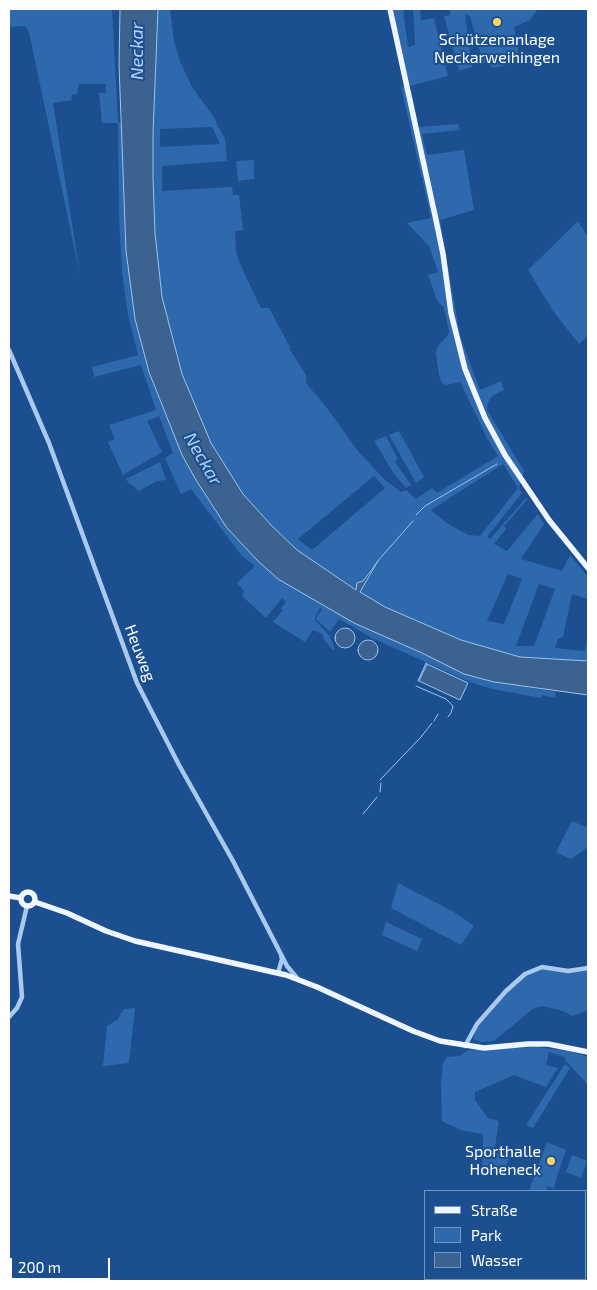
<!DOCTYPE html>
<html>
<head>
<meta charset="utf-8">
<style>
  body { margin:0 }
  #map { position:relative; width:597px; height:1290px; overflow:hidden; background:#1b4f8f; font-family:"Exo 2",sans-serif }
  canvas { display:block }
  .frame { position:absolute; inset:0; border:10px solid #fff; pointer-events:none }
  .legend { position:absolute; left:424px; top:1190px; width:162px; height:90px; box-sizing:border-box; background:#1b4f8f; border:1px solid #7695bc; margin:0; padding:6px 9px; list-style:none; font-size:15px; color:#fff }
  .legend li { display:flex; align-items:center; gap:10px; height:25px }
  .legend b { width:25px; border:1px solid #7695bc }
  .scale { position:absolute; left:10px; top:1258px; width:100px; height:22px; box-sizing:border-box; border:2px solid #fff; border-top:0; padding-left:6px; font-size:15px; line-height:18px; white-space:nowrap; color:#fff; -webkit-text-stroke:4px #1b4f8f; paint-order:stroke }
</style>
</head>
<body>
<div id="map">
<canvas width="597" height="1290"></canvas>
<div class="frame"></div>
<ul class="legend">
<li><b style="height:6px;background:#f0f6ff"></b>Straße</li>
<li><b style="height:14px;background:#2e69ad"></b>Park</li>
<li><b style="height:14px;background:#3c6290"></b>Wasser</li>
</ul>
<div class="scale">200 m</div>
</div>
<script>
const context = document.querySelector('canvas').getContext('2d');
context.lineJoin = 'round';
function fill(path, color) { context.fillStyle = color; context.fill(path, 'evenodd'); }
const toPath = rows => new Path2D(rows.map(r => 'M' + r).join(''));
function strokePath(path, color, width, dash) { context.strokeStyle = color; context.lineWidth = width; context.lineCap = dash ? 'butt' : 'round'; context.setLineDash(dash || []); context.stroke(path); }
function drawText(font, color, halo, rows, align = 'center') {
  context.font = font + ' "Exo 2",sans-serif'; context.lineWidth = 4; context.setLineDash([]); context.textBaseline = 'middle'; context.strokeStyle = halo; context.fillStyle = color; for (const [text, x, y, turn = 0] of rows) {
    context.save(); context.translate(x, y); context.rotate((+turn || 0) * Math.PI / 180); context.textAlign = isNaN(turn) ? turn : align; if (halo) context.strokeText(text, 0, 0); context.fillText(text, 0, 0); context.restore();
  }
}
fill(toPath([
  [9,9,112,9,118,122,122,124,126,251,135,319,149,372,182,455,196,480,227,528,258,561,278,579,464,674,494,682,556,692,555,698,542,695,542,698,492,689,470,682,372,638,339,619,330,632,316,619,318,614,322,610,320,608,315,617,315,620,329,635,335,649,333,650,324,640,322,634,313,630,305,642,273,622,283,610,281,608,286,602,282,598,266,618,242,596,244,591,237,583,255,566,242,556,191,489,181,494,165,458,173,453,159,416,147,421,162,452,123,475,108,442,115,439,109,425,156,410,141,365,94,377,92,367,138,355,128,315,122,272,119,215,118,123,102,123,99,93,106,93,106,84,79,84,77,94,71,95,72,100,53,103,80,275,29,32,25,26,9,27],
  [158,9,170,9,174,40,180,62,192,87,213,116,225,139,227,161,162,166,162,191,232,187,233,195,239,195,243,230,235,231,236,251,239,262,261,308,269,308,290,347,289,348,306,375,306,383,327,408,358,451,384,479,401,492,406,490,416,499,432,488,437,493,498,456,487,438,460,382,447,385,442,383,439,376,436,353,438,346,448,335,449,332,444,308,437,300,428,275,438,272,429,246,407,223,431,218,401,87,408,86,391,9,403,9,408,47,415,45,413,9,420,9,421,20,434,18,448,76,410,86,419,127,458,124,460,130,422,134,427,155,464,150,474,210,440,220,460,336,480,390,501,381,504,390,492,396,488,403,487,410,524,471,519,488,522,493,487,537,490,539,526,498,527,500,504,526,506,529,494,544,507,551,538,514,544,524,521,559,562,571,570,555,588,577,588,599,572,594,563,637,558,639,555,648,585,651,588,631,588,661,520,657,461,640,385,607,360,592,378,563,371,568,357,590,297,550,271,525,243,494,211,443,182,374,162,297,155,233,153,178,153,133],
  [212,127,220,144,160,147,160,129],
  [503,464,518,488,480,536,468,535,448,524,431,510],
  [374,476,385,488,312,550,298,539],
  [508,574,522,579,504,624,487,621],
  [539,584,555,589,534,646,516,646],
  [450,9,538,9,530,20,514,27,520,62,493,68,488,62,483,63,470,16,465,14,472,67,459,71,444,16,450,15],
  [254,160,254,179,238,181,236,161],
  [578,221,588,237,588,336,579,344,553,311,528,270],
  [399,431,424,477,416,483,389,435],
  [386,436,398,459,395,462,411,485,406,488,394,474,374,441],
  [160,462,166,480,157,481,139,491,128,482,126,479],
  [572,821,588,828,587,830,588,829,588,847,571,859,556,852],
  [398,883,454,912,474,926,461,945,391,908],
  [386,922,422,939,417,951,382,935],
  [546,968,564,973,588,969,588,1010,572,1016,563,1011,543,1006,534,1008,494,1041,481,1042,473,1039,476,1029,518,981,532,971],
  [135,1008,129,1063,103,1066,107,1026,117,1020,124,1009],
  [535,1047,569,1051,588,1057,588,1085,566,1061,565,1057,549,1052,546,1065,558,1068,546,1087,514,1075,475,1092,475,1100,488,1118,499,1121,494,1153,511,1155,502,1175,482,1175,483,1134,460,1130,442,1121,441,1082,443,1063,447,1057,460,1056,468,1050],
  [565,1064,570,1068,533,1128,526,1125],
  [547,1142,566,1150,557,1176,554,1189,548,1186,546,1191,529,1191],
  [572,1155,587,1161,581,1178,566,1172]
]), '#2e69ad');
const water = toPath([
  [120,9,158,9,153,133,153,178,155,233,162,297,182,374,211,443,243,494,271,525,297,550,356,590,357,583,363,581,378,561,360,592,385,607,461,640,520,657,588,661,588,695,494,682,464,674,422,653,354,623,278,579,258,561,227,528,196,480,182,455,149,372,135,319,126,251,119,65,120,9],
  '335 638a10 10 0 1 1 20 0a10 10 0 1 1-20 0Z',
  '358 650a10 10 0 1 1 20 0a10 10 0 1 1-20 0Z',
  [427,664,468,683,460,700,419,681,427,664]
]);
fill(water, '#3c6290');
strokePath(water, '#9cc4f0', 1);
strokePath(toPath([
  [416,515,425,506,497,464],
  [377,562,413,521],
  [418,681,426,663],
  [416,686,446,699,453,706,451,713,448,717],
  [434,721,438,714],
  [380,780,421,737,432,723],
  [380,792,381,783],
  [363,814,377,797]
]), '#9cc4f0', 1);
strokePath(toPath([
  [9,350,49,443,137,683,179,765,233,861,287,966,297,978],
  [278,973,282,959,281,955],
  [9,1017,17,1008,22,997,18,944,27,906],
  [465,1046,477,1024,506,991,525,974,542,967,568,971,588,968]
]), '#a9c9ee', 4.5);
strokePath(toPath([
  [390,9,436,220,443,254,451,313,465,369,485,418,505,455,549,520,588,568],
  '21 899a7 7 0 1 1 14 0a7 7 0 1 1-14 0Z',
  [9,896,21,898],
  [35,902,67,913,106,931,135,941,286,975,317,987,413,1031,440,1041,484,1048,528,1044,548,1044,588,1052]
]), '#f0f6ff', 5.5);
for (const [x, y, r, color] of [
  [497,22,5,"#ffd166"],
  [551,1161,5,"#ffd166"]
]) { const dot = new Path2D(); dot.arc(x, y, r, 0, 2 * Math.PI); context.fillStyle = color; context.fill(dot); strokePath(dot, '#1b4f8f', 2); }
drawText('16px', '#fff', '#1b4f8f', [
  ["Schützenanlage",497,40],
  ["Neckarweihingen",497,58],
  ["Sporthalle",541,1152,"right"],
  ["Hoheneck",541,1170,"right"]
]);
drawText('16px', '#fff', '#1b4f8f', [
  ["Heuweg",140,653,69]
]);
drawText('italic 18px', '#b5d3f5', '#1b4f8f', [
  ["Neckar",137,51,-90],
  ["Neckar",203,459,60]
]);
</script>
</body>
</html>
